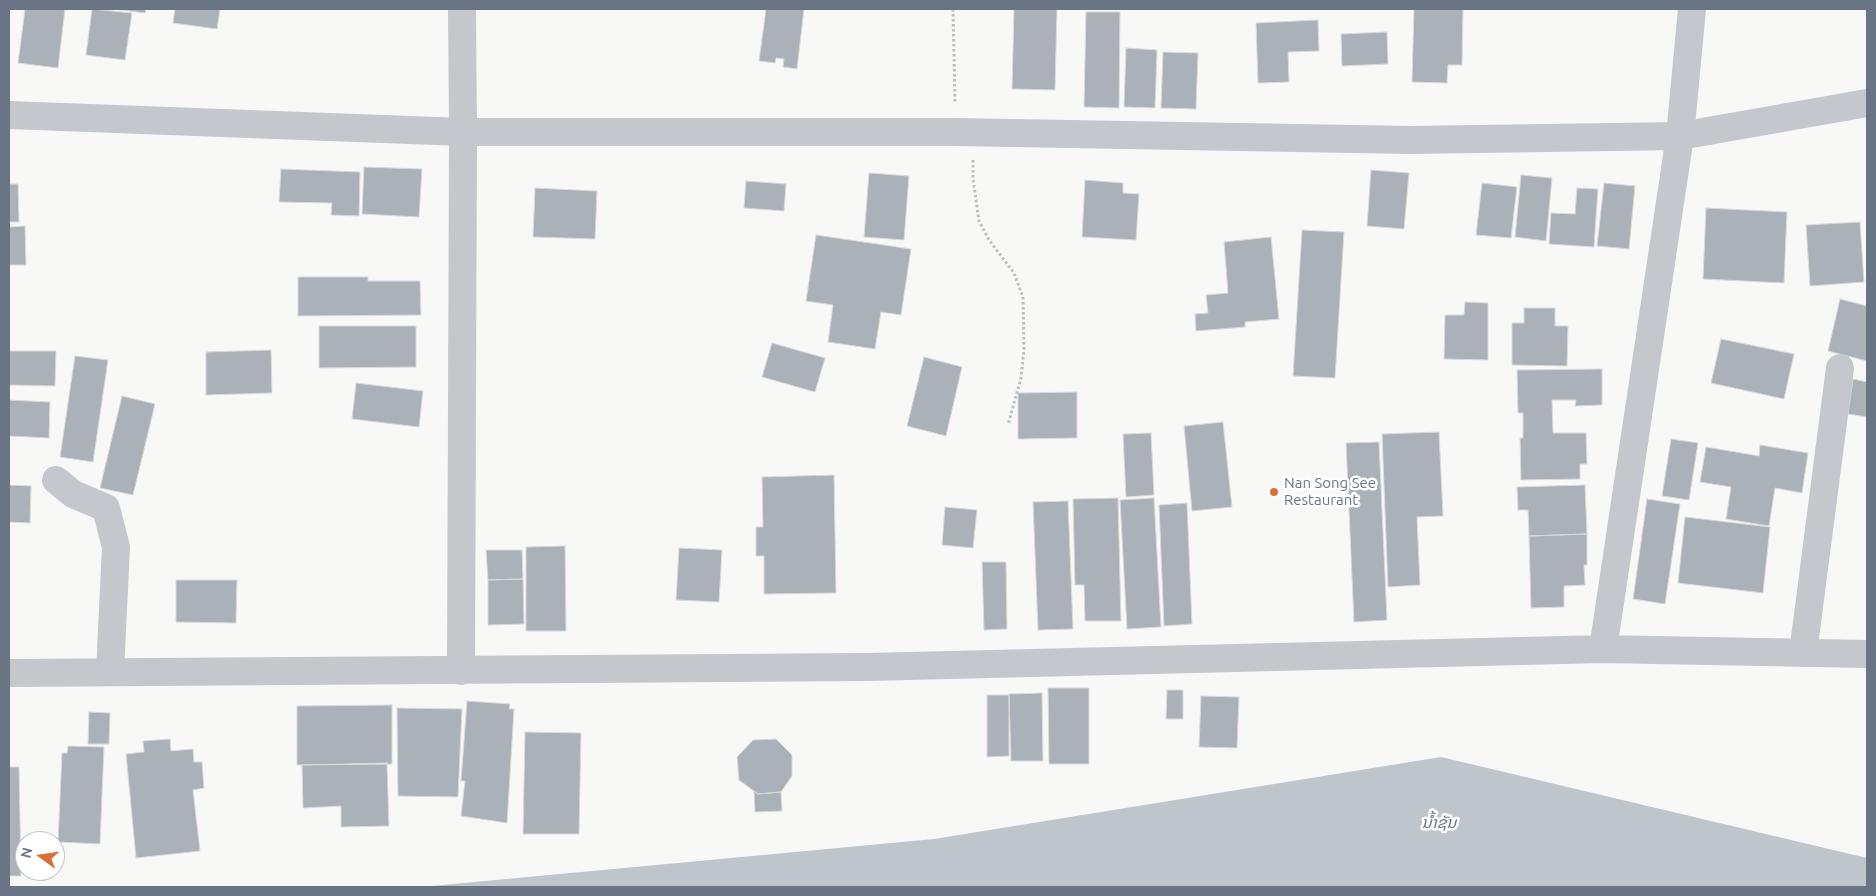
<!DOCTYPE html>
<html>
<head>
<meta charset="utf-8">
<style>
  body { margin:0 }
  #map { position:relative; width:1876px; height:896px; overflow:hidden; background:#f8f8f6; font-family:Ubuntu,sans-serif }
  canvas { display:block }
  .frame { position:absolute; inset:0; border:10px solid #697585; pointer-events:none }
  .north { position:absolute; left:15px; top:831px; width:50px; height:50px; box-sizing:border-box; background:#fff; border:1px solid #c3c8ce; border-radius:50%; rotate:284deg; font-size:14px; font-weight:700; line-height:20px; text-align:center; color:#697585 }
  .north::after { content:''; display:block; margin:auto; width:18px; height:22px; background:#d77137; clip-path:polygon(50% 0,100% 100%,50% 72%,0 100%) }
</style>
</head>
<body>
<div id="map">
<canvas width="1876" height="896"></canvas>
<div class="frame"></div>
<div class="north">N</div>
</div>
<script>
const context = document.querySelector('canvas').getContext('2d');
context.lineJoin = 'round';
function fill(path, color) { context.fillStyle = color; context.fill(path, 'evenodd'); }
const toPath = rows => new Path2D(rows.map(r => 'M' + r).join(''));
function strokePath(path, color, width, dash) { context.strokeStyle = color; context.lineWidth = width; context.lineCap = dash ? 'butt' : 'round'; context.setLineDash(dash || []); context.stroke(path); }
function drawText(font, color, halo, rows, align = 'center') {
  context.font = font + ' Ubuntu,"Noto Sans Lao",sans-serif'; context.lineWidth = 5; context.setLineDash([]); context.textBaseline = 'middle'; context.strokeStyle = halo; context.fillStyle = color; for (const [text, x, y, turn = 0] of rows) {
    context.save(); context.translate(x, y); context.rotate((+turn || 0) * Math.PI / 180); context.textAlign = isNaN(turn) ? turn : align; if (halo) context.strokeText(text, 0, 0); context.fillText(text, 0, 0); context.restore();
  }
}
fill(toPath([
  [1441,757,1867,858,1867,887,421,887,934,839]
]), '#bec6cc');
const building = toPath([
  [25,9,65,9,58,68,18,63,25,9],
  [92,9,132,13,125,60,86,55,92,9],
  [113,9,146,9,145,13,113,9],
  [175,9,220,9,217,29,173,23,175,9],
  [766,9,804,9,797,69,783,67,784,59,776,58,775,63,759,61,766,9],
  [1014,9,1057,9,1055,90,1012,89,1014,9],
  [1414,9,1463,9,1462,65,1448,65,1447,83,1412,82,1414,9],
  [1086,12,1120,12,1119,108,1084,107,1086,12],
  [1318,20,1319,51,1288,52,1289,82,1258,83,1256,23,1318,20],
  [1387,32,1388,64,1342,66,1341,34,1387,32],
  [1126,48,1157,50,1155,108,1124,107,1126,48],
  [1163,52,1198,53,1196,109,1161,108,1163,52],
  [364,167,422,169,419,217,362,214,364,167],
  [281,169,360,172,359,216,331,215,332,203,279,202,281,169],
  [1371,170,1409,173,1404,229,1367,226,1371,170],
  [869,173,909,176,904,240,864,237,869,173],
  [1521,175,1552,178,1546,241,1515,237,1521,175],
  [1085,180,1123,183,1123,193,1139,194,1136,240,1082,237,1085,180],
  [746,181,786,184,784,211,744,208,746,181],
  [1482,183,1517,187,1511,238,1476,235,1482,183],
  [1604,183,1635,186,1629,249,1597,246,1604,183],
  [9,184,18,184,19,222,9,222,9,184],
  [535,188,597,191,595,239,533,237,535,188],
  [1577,188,1598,189,1594,247,1549,244,1551,213,1575,214,1577,188],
  [1706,208,1787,212,1784,283,1703,279,1706,208],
  [1860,222,1864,282,1810,286,1806,225,1860,222],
  [25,226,26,265,9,265,9,227,25,226],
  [1302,230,1344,232,1335,378,1293,376,1302,230],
  [816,235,911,249,901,315,881,312,875,349,828,342,833,305,806,301,816,235],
  [1271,237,1279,319,1245,322,1245,327,1196,331,1195,314,1208,313,1206,295,1228,293,1224,242,1271,237],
  [298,277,368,277,368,281,420,281,421,315,298,316,298,277],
  [1840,299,1867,306,1867,361,1828,351,1840,299],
  [1465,302,1488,303,1488,360,1444,359,1445,315,1464,315,1465,302],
  [1524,308,1555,308,1555,326,1568,326,1567,366,1512,365,1512,323,1524,323,1524,308],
  [319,326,416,326,416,367,319,368,319,326],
  [1721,339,1794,354,1784,399,1711,383,1721,339],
  [772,343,825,358,815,392,762,377,772,343],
  [271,350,272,393,206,395,206,352,271,350],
  [9,351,56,351,55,386,9,385,9,351],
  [75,356,108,360,93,462,60,457,75,356],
  [924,357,962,367,946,436,907,426,924,357],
  [1602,369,1602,405,1575,406,1576,400,1552,400,1553,433,1586,433,1587,464,1580,464,1580,479,1521,480,1520,438,1523,438,1523,413,1518,413,1517,370,1602,369],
  [1853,379,1867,382,1867,417,1848,414,1853,379],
  [356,383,423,391,419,427,352,419,356,383],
  [1077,392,1077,438,1018,439,1018,393,1077,392],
  [122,396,155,404,133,495,100,488,122,396],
  [9,400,50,402,49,438,9,436,9,400],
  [1223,422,1232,507,1192,511,1184,426,1223,422],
  [1439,432,1443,516,1417,517,1420,585,1388,587,1382,434,1439,432],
  [1151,433,1154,495,1126,497,1123,434,1151,433],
  [1671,439,1698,443,1689,500,1662,496,1671,439],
  [1379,442,1387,620,1354,622,1346,443,1379,442],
  [1760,445,1808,453,1802,493,1775,488,1769,526,1726,519,1731,487,1700,482,1706,447,1759,456,1760,445],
  [834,475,836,593,764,594,764,556,756,556,756,527,763,527,762,477,834,475],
  [9,485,31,486,30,523,9,522,9,485],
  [1585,485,1587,534,1529,536,1528,510,1518,510,1517,487,1585,485],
  [1118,498,1121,621,1085,621,1084,585,1075,585,1073,499,1118,498],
  [1154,498,1161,627,1127,629,1120,500,1154,498],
  [1647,499,1680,504,1665,604,1633,599,1647,499],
  [1068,501,1073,629,1038,630,1033,502,1068,501],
  [1187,503,1192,624,1164,626,1159,505,1187,503],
  [945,507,977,510,973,548,942,545,945,507],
  [1685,517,1770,527,1763,593,1678,583,1685,517],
  [1587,534,1587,565,1584,565,1585,585,1564,586,1564,607,1531,608,1529,536,1587,534],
  [565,546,566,631,526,631,526,547,565,546],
  [679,548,722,550,719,602,676,600,679,548],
  [486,550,522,550,523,579,488,580,486,550],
  [982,562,1006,562,1007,629,984,630,982,562],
  [523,579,524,624,488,625,488,580,523,579],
  [176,580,237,580,236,623,176,622,176,580],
  [1048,688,1089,688,1089,764,1049,764,1048,688],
  [1167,690,1183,690,1183,719,1166,719,1167,690],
  [1042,693,1043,761,1011,761,1009,694,1042,693],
  [987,695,1009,695,1009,756,987,757,987,695],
  [1201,696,1239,697,1237,748,1199,747,1201,696],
  [467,701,510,704,509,709,514,709,507,823,461,816,465,781,461,781,467,701],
  [392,705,392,764,297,765,297,706,392,705],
  [397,708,462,709,458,797,398,796,397,708],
  [89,712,110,713,109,744,88,744,89,712],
  [525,732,581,733,579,834,523,834,525,732],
  [170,739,171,751,193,749,194,762,202,762,204,788,193,790,200,851,136,858,126,754,144,752,143,741,170,739],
  [776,739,792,755,792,776,781,792,758,794,739,780,737,757,753,740,776,739],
  [68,746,104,747,100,844,58,842,62,753,67,753,68,746],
  [387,763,389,826,341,827,341,806,303,808,302,765,387,763],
  [9,767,19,767,21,876,9,876,9,767],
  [754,791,758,794,781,792,782,811,755,812,754,791]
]);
fill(building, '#abb1b8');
strokePath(building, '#dadad8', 1);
strokePath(toPath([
  [953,9,955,104],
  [973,160,973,179,979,221,989,240,1014,273,1023,297,1024,349,1021,378,1008,425]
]), '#bcbec1', 3, [2.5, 2.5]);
strokePath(toPath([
  [9,115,463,132,955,132,1410,140,1680,136,1867,103],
  [56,480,73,494,106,508,116,547,110,672],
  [1603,649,1680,136,1692,9],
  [1803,653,1840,368],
  [461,671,463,132,462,9],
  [9,673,868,667,1603,649,1867,654]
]), '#c4c7cb', 28);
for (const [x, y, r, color] of [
  [1274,492,5,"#d77137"]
]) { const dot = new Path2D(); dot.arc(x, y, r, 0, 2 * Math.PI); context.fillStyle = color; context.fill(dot); strokePath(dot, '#fff', 2); }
drawText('15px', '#697585', '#fff', [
  ["Nan Song See",1284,483],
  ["Restaurant",1284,500]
], 'left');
drawText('italic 16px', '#657580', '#fff', [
  ["ນ້ຳຊັນ",1439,823]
]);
</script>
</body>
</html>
